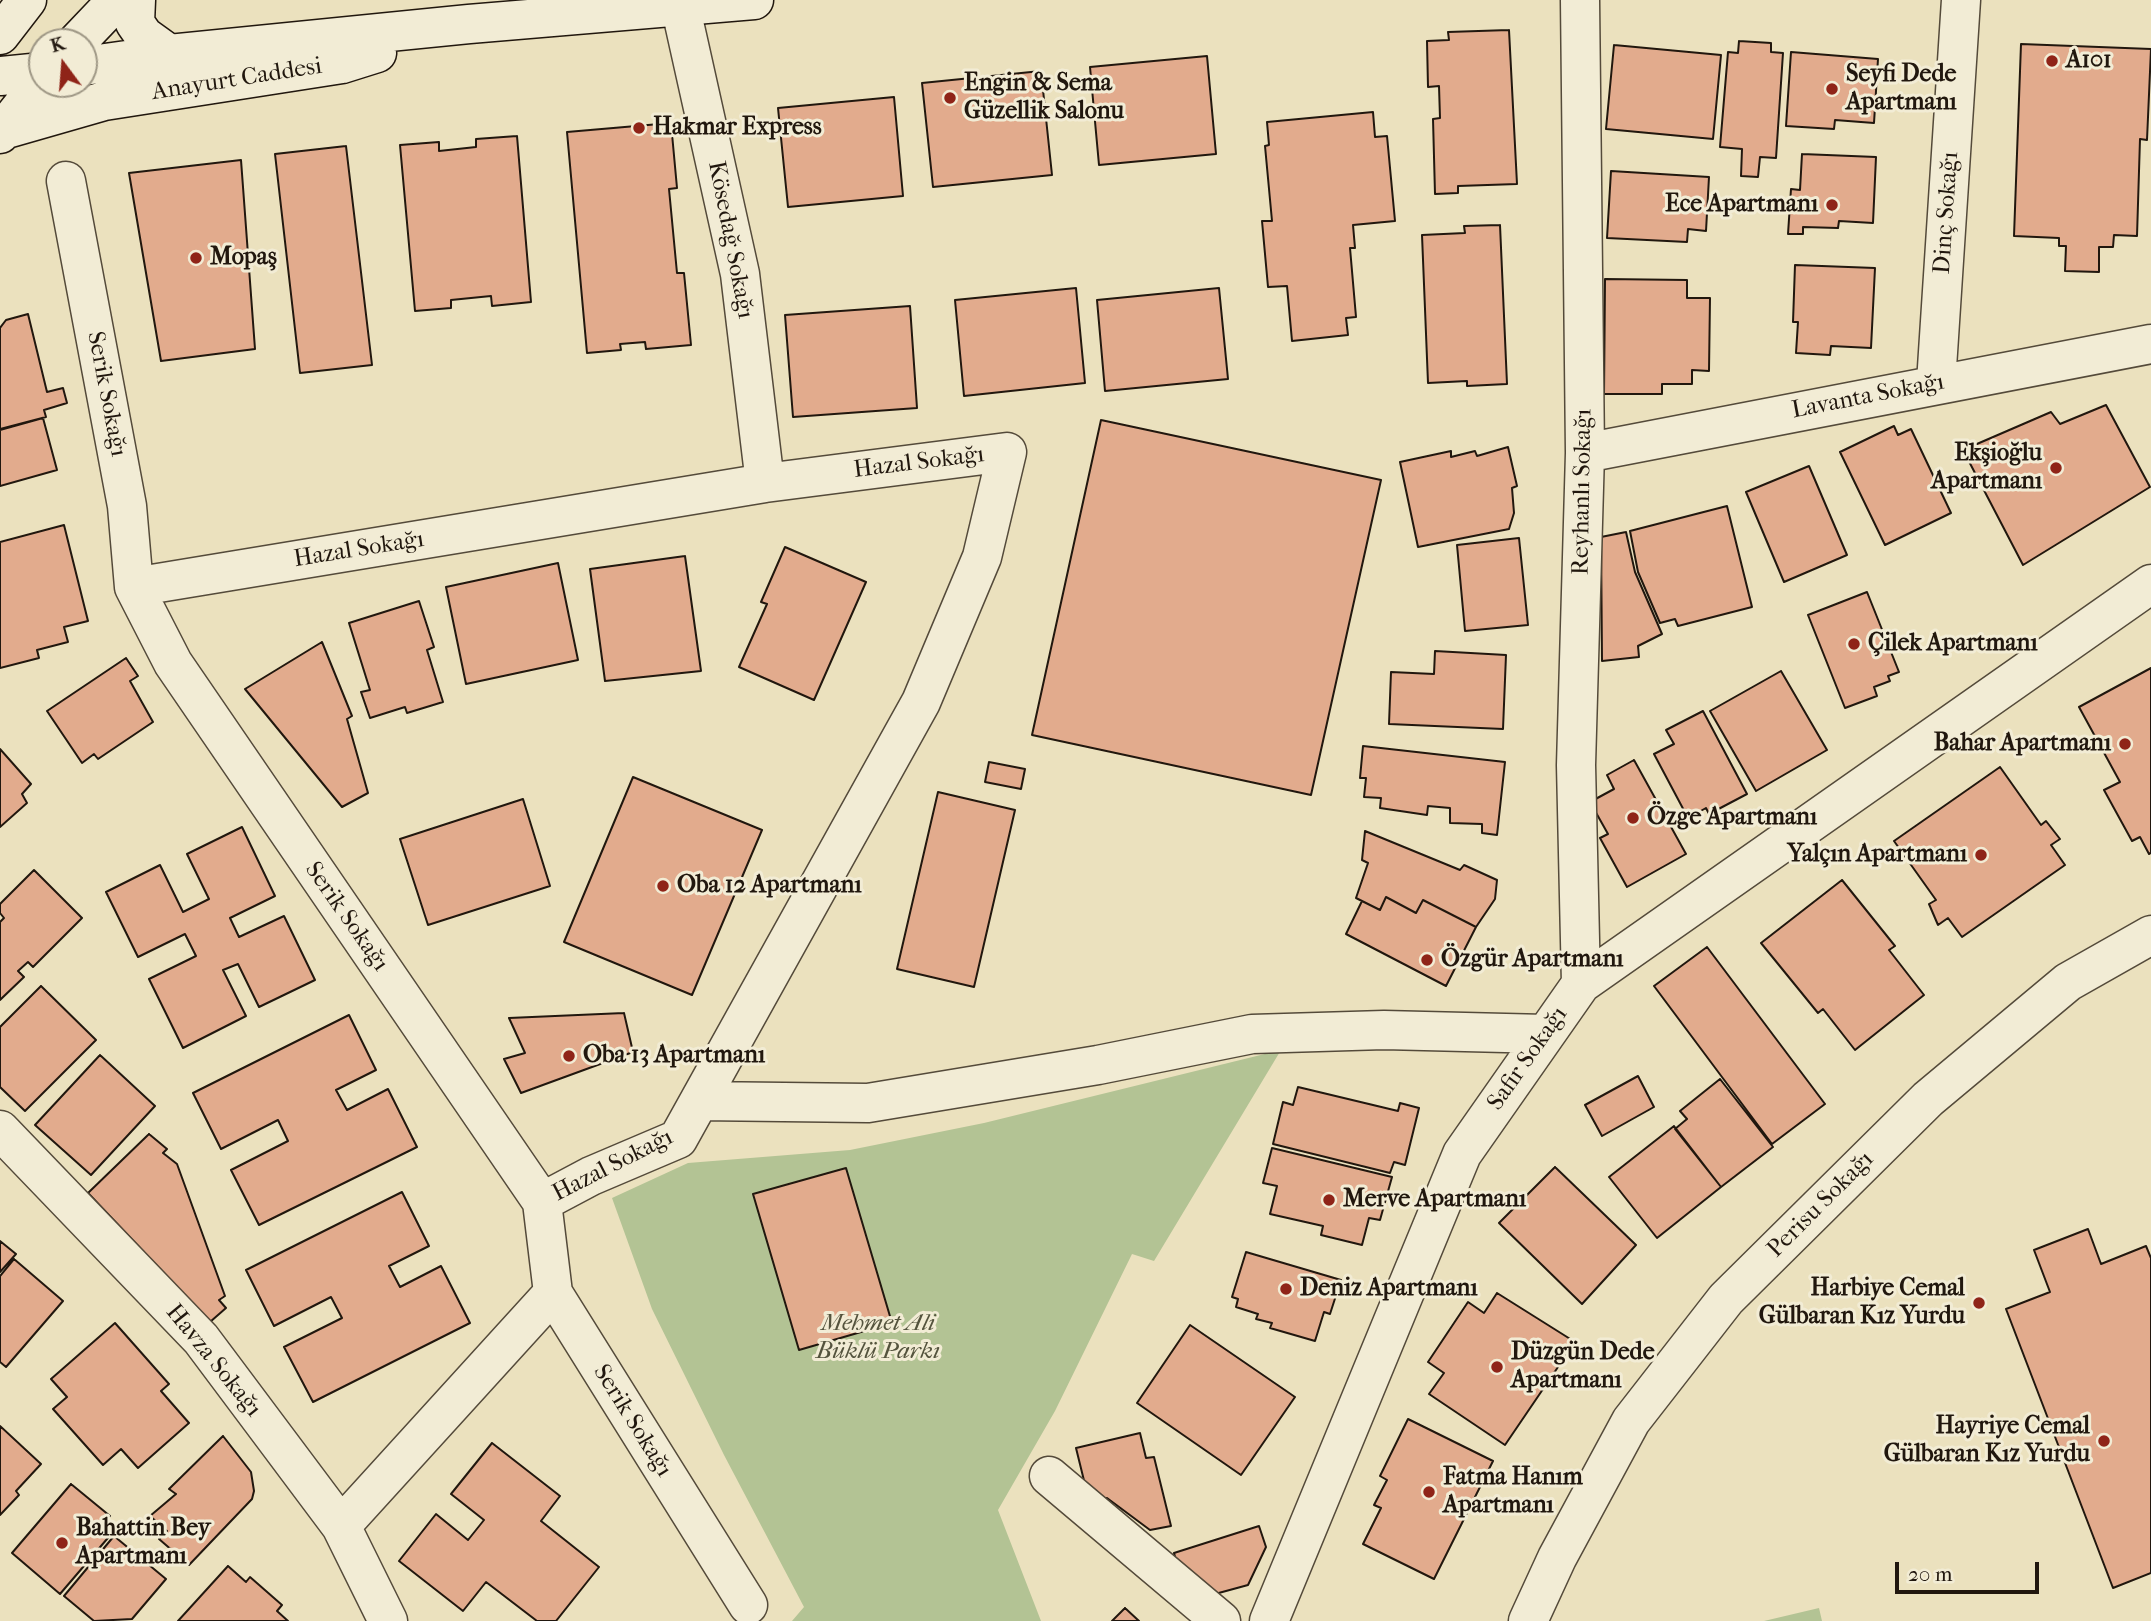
<!DOCTYPE html>
<html>
<head>
<meta charset="utf-8">
<style>
  body { margin:0 }
  #map { position:relative; width:2151px; height:1621px; overflow:hidden; background:#ebe1be; font-family:"IM FELL French Canon",serif }
  canvas { display:block }
  .north { position:absolute; left:28px; top:28px; width:70px; height:70px; box-sizing:border-box; background:#f2ecd5; border:2px solid #9e9785; border-radius:50%; rotate:344deg; font-size:19px; font-weight:700; line-height:28px; text-align:center; color:#21170e }
  .north::after { content:''; display:block; margin:auto; width:24px; height:32px; background:#8f2418; clip-path:polygon(50% 0,100% 100%,50% 72%,0 100%) }
  .scale { position:absolute; left:1895px; top:1562px; width:144px; height:32px; box-sizing:border-box; border:4px solid #21170e; border-top:0; padding-left:9px; font-size:21px; line-height:24px; white-space:nowrap; color:#21170e; -webkit-text-stroke:5px #f2ecd5; paint-order:stroke }
</style>
</head>
<body>
<div id="map">
<canvas width="2151" height="1621"></canvas>
<div class="north">K</div>
<div class="scale">20 m</div>
</div>
<script>
const context = document.querySelector('canvas').getContext('2d');
context.lineJoin = 'round';
function fill(path, color) { context.fillStyle = color; context.fill(path, 'evenodd'); }
const toPath = rows => new Path2D(rows.map(r => 'M' + r).join(''));
function strokePath(path, color, width, dash) { context.strokeStyle = color; context.lineWidth = width; context.lineCap = dash ? 'butt' : 'round'; context.setLineDash(dash || []); context.stroke(path); }
function drawText(font, color, halo, rows, align = 'center') {
  context.font = font + ' "IM FELL French Canon",serif'; context.lineWidth = 6; context.setLineDash([]); context.textBaseline = 'middle'; context.strokeStyle = halo; context.fillStyle = color; for (const [text, x, y, turn = 0] of rows) {
    context.save(); context.translate(x, y); context.rotate((+turn || 0) * Math.PI / 180); context.textAlign = isNaN(turn) ? turn : align; if (halo) context.strokeText(text, 0, 0); context.fillText(text, 0, 0); context.restore();
  }
}
fill(toPath([
  [1281,1050,1154,1261,1132,1254,1055,1411,998,1510,1041,1621,792,1621,804,1607,724,1455,652,1309,612,1198,688,1163,850,1150,984,1123],
  [1819,1608,1822,1621,1764,1621]
]), '#b3c394');
const building = toPath([
  [1509,30,1517,184,1458,186,1458,193,1435,194,1433,119,1440,118,1439,86,1428,87,1427,41,1449,40,1448,32,1509,30],
  [1739,41,1771,43,1771,52,1783,53,1776,158,1760,157,1758,177,1741,176,1742,149,1720,147,1728,52,1738,53,1739,41],
  [2021,44,2151,49,2147,140,2140,139,2137,236,2114,235,2113,247,2099,247,2099,272,2065,271,2066,246,2059,246,2059,238,2014,236,2021,44],
  [1614,45,1721,55,1713,139,1606,129,1614,45],
  [1791,52,1878,59,1874,123,1835,120,1834,129,1786,126,1791,52],
  [1207,56,1216,154,1099,165,1090,67,1207,56],
  [1041,71,1052,175,933,187,922,83,1041,71],
  [894,97,903,196,788,207,778,108,894,97],
  [1373,112,1375,137,1387,136,1395,221,1353,225,1355,248,1350,248,1356,317,1346,318,1348,335,1292,341,1287,286,1268,287,1262,221,1272,221,1265,146,1269,145,1267,122,1373,112],
  [671,123,677,188,669,189,677,273,684,273,691,345,646,349,645,342,620,344,621,350,587,353,567,132,671,123],
  [517,136,531,302,492,306,491,296,451,300,451,308,415,311,400,145,439,142,439,151,476,147,476,139,517,136],
  [346,146,372,365,300,373,275,154,346,146],
  [1802,154,1876,157,1873,223,1839,221,1838,228,1803,227,1803,234,1788,234,1791,189,1800,190,1802,154],
  [241,160,255,349,161,361,129,173,241,160],
  [1611,171,1709,177,1706,231,1688,229,1687,242,1607,238,1611,171],
  [1500,225,1507,384,1467,386,1467,381,1428,383,1422,235,1465,233,1464,226,1500,225],
  [1795,265,1875,268,1871,348,1831,346,1830,355,1796,353,1798,322,1793,322,1795,265],
  [1605,279,1687,280,1687,298,1710,298,1709,371,1692,370,1692,384,1662,384,1662,394,1604,394,1605,279],
  [1076,288,1085,383,964,396,955,300,1076,288],
  [1219,288,1228,379,1105,391,1097,300,1219,288],
  [910,306,917,408,793,417,785,315,910,306],
  [28,314,47,392,63,388,67,403,44,410,46,417,0,429,0,328,6,320,28,314],
  [2106,405,2150,487,2023,565,1963,450,2051,412,2060,424,2106,405],
  [43,418,57,470,0,486,0,430,43,418],
  [1101,420,1381,480,1311,795,1032,735,1101,420],
  [1894,426,1898,435,1911,429,1951,513,1885,545,1840,452,1894,426],
  [1508,447,1517,486,1512,488,1514,513,1509,529,1418,547,1400,462,1451,451,1451,457,1475,451,1477,456,1508,447],
  [1809,466,1847,555,1784,582,1746,492,1809,466],
  [1727,506,1752,607,1678,626,1675,619,1660,623,1638,572,1630,531,1727,506],
  [64,525,88,621,64,627,68,642,37,650,39,658,0,668,0,542,64,525],
  [1626,532,1635,572,1662,634,1638,646,1639,657,1602,661,1601,537,1626,532],
  [1519,538,1528,625,1465,631,1457,545,1519,538],
  [785,547,866,582,814,700,739,667,767,604,761,602,785,547],
  [685,556,701,671,605,681,590,569,685,556],
  [558,563,578,660,466,684,446,587,558,563],
  [1867,592,1899,672,1888,676,1890,681,1874,687,1877,696,1845,708,1808,615,1867,592],
  [419,601,434,647,427,650,443,702,407,713,405,707,370,718,361,692,370,690,349,623,419,601],
  [322,642,352,716,347,719,368,793,342,807,245,689,322,642],
  [1435,651,1506,655,1503,729,1389,724,1391,672,1434,674,1435,651],
  [126,658,138,676,130,681,153,722,98,759,94,754,82,763,47,711,126,658],
  [2151,668,2151,853,2149,854,2140,837,2132,841,2104,790,2120,782,2079,707,2151,668],
  [1781,671,1827,750,1756,791,1710,711,1781,671],
  [1703,711,1747,794,1709,814,1706,808,1688,818,1654,754,1674,744,1666,730,1703,711],
  [1363,746,1505,762,1497,835,1482,833,1482,824,1450,823,1450,808,1428,806,1427,815,1380,808,1381,798,1364,797,1366,778,1360,778,1363,746],
  [0,749,31,784,22,794,27,803,0,827,0,749],
  [1634,760,1686,854,1627,887,1600,838,1608,834,1590,802,1614,789,1607,775,1634,760],
  [989,762,1025,769,1021,789,985,782,989,762],
  [2000,767,2041,825,2046,821,2060,839,2051,845,2065,865,1962,937,1948,918,1938,925,1929,904,1936,900,1894,841,2000,767],
  [633,777,762,830,692,995,564,942,633,777],
  [938,792,1015,810,974,987,897,969,938,792],
  [523,799,550,886,428,925,400,839,523,799],
  [242,827,275,896,230,918,239,937,284,916,315,980,259,1007,238,964,223,970,246,1016,183,1048,149,979,196,956,185,934,138,957,106,892,160,865,183,912,209,899,187,854,242,827],
  [1365,831,1460,870,1464,865,1497,880,1495,899,1476,927,1423,900,1416,913,1386,897,1380,910,1356,898,1368,863,1362,860,1365,831],
  [34,870,82,918,33,967,28,962,18,971,24,977,0,1000,0,922,4,918,0,913,0,904,34,870],
  [1842,880,1895,946,1889,950,1924,995,1855,1050,1823,1009,1818,1013,1761,943,1842,880],
  [1386,897,1416,913,1423,900,1476,927,1446,986,1346,934,1362,901,1380,910,1386,897],
  [1707,947,1825,1104,1772,1144,1654,986,1707,947],
  [41,986,96,1040,25,1111,0,1087,0,1027,41,986],
  [624,1013,633,1052,521,1093,504,1059,525,1053,509,1018,624,1013],
  [349,1015,376,1070,336,1090,347,1110,388,1089,417,1147,259,1225,231,1170,288,1141,278,1120,221,1149,193,1093,349,1015],
  [100,1055,155,1106,91,1175,35,1125,100,1055],
  [1638,1076,1654,1107,1602,1136,1585,1105,1638,1076],
  [1720,1079,1773,1147,1721,1187,1675,1129,1687,1119,1680,1111,1720,1079],
  [1298,1087,1398,1111,1400,1103,1419,1108,1405,1165,1394,1162,1390,1173,1273,1144,1283,1102,1293,1105,1298,1087],
  [1674,1126,1721,1187,1657,1238,1609,1177,1674,1126],
  [149,1134,167,1149,163,1153,177,1164,225,1296,219,1300,226,1308,210,1322,88,1193,149,1134],
  [1272,1148,1392,1177,1380,1220,1369,1218,1362,1245,1321,1235,1323,1226,1270,1214,1277,1186,1263,1183,1272,1148],
  [1555,1167,1636,1245,1582,1304,1499,1223,1555,1167],
  [846,1168,892,1323,799,1350,753,1194,846,1168],
  [402,1192,429,1246,389,1266,400,1287,441,1266,470,1323,313,1402,284,1347,342,1318,331,1297,274,1326,246,1270,402,1192],
  [2088,1229,2101,1264,2146,1246,2151,1258,2151,1573,2113,1588,2006,1309,2050,1292,2034,1250,2088,1229],
  [0,1241,16,1254,0,1272,0,1241],
  [1246,1252,1341,1280,1330,1314,1324,1312,1315,1341,1270,1328,1272,1323,1256,1319,1258,1314,1236,1307,1238,1299,1232,1297,1246,1252],
  [14,1259,63,1301,6,1367,0,1362,0,1276,14,1259],
  [1497,1293,1575,1342,1505,1445,1429,1394,1444,1373,1428,1362,1468,1302,1484,1313,1497,1293],
  [115,1323,169,1384,161,1391,189,1423,138,1468,121,1449,103,1465,53,1409,67,1397,51,1379,115,1323],
  [1190,1325,1295,1397,1241,1475,1137,1403,1190,1325],
  [1408,1419,1493,1461,1434,1579,1363,1544,1381,1508,1374,1505,1387,1480,1380,1476,1408,1419],
  [0,1426,41,1464,16,1491,19,1495,0,1515,0,1426],
  [1140,1433,1146,1458,1154,1457,1171,1526,1150,1530,1107,1498,1090,1505,1076,1448,1140,1433],
  [223,1436,251,1472,254,1491,252,1499,189,1565,159,1539,167,1531,150,1516,176,1494,169,1489,223,1436],
  [492,1443,560,1496,541,1521,599,1567,556,1621,537,1621,486,1582,463,1611,399,1561,436,1514,468,1540,484,1520,451,1494,492,1443],
  [71,1484,110,1516,104,1524,113,1532,60,1594,12,1553,71,1484],
  [1259,1526,1266,1547,1248,1585,1204,1597,1183,1586,1174,1553,1259,1526],
  [114,1536,166,1579,132,1619,94,1621,64,1596,114,1536],
  [228,1566,246,1582,250,1577,282,1605,277,1611,288,1621,178,1621,228,1566],
  [1125,1608,1139,1621,1112,1621,1125,1608]
]);
fill(building, '#e2ab8d');
strokePath(building, '#21170e', 2);
const street = toPath([
  [679,0,740,274,765,483],
  [1580,0,1585,453,1576,765,1581,984],
  [66,181,127,506,134,587,173,663,542,1202,553,1293,748,1605],
  [1936,383,1961,0],
  [1585,453,2151,344],
  [134,587,765,483,1007,452,982,557,921,702,678,1139,591,1176,542,1202],
  [699,1101,868,1103,1098,1065,1252,1034,1384,1030,1546,1034],
  [0,1130,201,1339,341,1526,388,1621],
  [1049,1476,1221,1621],
  [341,1526,553,1293],
  [1269,1621,1462,1154,1581,984,2151,584],
  [1528,1621,1557,1558,1631,1421,1726,1299,1928,1099,2068,982,2151,935]
]);
const secondary = toPath([
  [136,0,135,23,144,36,169,54],
  [0,35,27,0],
  [77,42,117,0],
  [84,66,169,54,469,24,754,0],
  [0,76,42,72],
  [3,130,104,101,342,64,377,53],
  [0,134,42,81]
]);
strokePath(street, '#544a3a', 41);
strokePath(secondary, '#21170e', 41);
strokePath(street, '#f2ecd5', 38);
strokePath(secondary, '#f2ecd5', 38);
for (const [x, y, r, color] of [
  [2052,61,7,"#8f2418"],
  [1832,89,7,"#8f2418"],
  [950,98,7,"#8f2418"],
  [639,128,7,"#8f2418"],
  [1832,205,7,"#8f2418"],
  [196,258,7,"#8f2418"],
  [2056,468,7,"#8f2418"],
  [1854,644,7,"#8f2418"],
  [2125,744,7,"#8f2418"],
  [1633,818,7,"#8f2418"],
  [1981,855,7,"#8f2418"],
  [663,886,7,"#8f2418"],
  [1427,960,7,"#8f2418"],
  [569,1056,7,"#8f2418"],
  [1329,1200,7,"#8f2418"],
  [1286,1289,7,"#8f2418"],
  [1979,1303,7,"#8f2418"],
  [1497,1367,7,"#8f2418"],
  [2104,1441,7,"#8f2418"],
  [1429,1492,7,"#8f2418"],
  [62,1543,7,"#8f2418"]
]) { const dot = new Path2D(); dot.arc(x, y, r, 0, 2 * Math.PI); context.fillStyle = color; context.fill(dot); strokePath(dot, '#f2ecd5', 2.5); }
drawText('bold 24px', '#21170e', '#f2ecd5', [
  ["A101",2066,61],
  ["Seyfi Dede",1846,75],
  ["Apartmanı",1846,103],
  ["Engin & Sema",964,84],
  ["Güzellik Salonu",964,112],
  ["Hakmar Express",653,128],
  ["Ece Apartmanı",1818,205,"right"],
  ["Mopaş",210,258],
  ["Ekşioğlu",2042,454,"right"],
  ["Apartmanı",2042,482,"right"],
  ["Çilek Apartmanı",1868,644],
  ["Bahar Apartmanı",2111,744,"right"],
  ["Özge Apartmanı",1647,818],
  ["Yalçın Apartmanı",1967,855,"right"],
  ["Oba 12 Apartmanı",677,886],
  ["Özgür Apartmanı",1441,960],
  ["Oba 13 Apartmanı",583,1056],
  ["Merve Apartmanı",1343,1200],
  ["Deniz Apartmanı",1300,1289],
  ["Harbiye Cemal",1965,1289,"right"],
  ["Gülbaran Kız Yurdu",1965,1317,"right"],
  ["Düzgün Dede",1511,1353],
  ["Apartmanı",1511,1381],
  ["Hayriye Cemal",2090,1427,"right"],
  ["Gülbaran Kız Yurdu",2090,1455,"right"],
  ["Fatma Hanım",1443,1478],
  ["Apartmanı",1443,1506],
  ["Bahattin Bey",76,1529],
  ["Apartmanı",76,1557]
], 'left');
drawText('24px', '#21170e', '#f2ecd5', [
  ["Anayurt Caddesi",237,80,-9],
  ["Dinç Sokağı",1947,213,-86],
  ["Kösedağ Sokağı",730,240,79],
  ["Serik Sokağı",106,394,79],
  ["Lavanta Sokağı",1868,397,-11],
  ["Hazal Sokağı",919,463,-7],
  ["Reyhanlı Sokağı",1583,492,-89],
  ["Hazal Sokağı",359,550,-9],
  ["Serik Sokağı",346,917,55],
  ["Safir Sokağı",1528,1059,-55],
  ["Hazal Sokağı",613,1166,-27],
  ["Perisu Sokağı",1821,1205,-45],
  ["Havza Sokağı",213,1361,51],
  ["Serik Sokağı",632,1421,58]
]);
drawText('italic 24px', '#54533d', '#f2ecd5', [
  ["Mehmet Ali",878,1324],
  ["Büklü Parkı",878,1352]
]);
</script>
</body>
</html>
